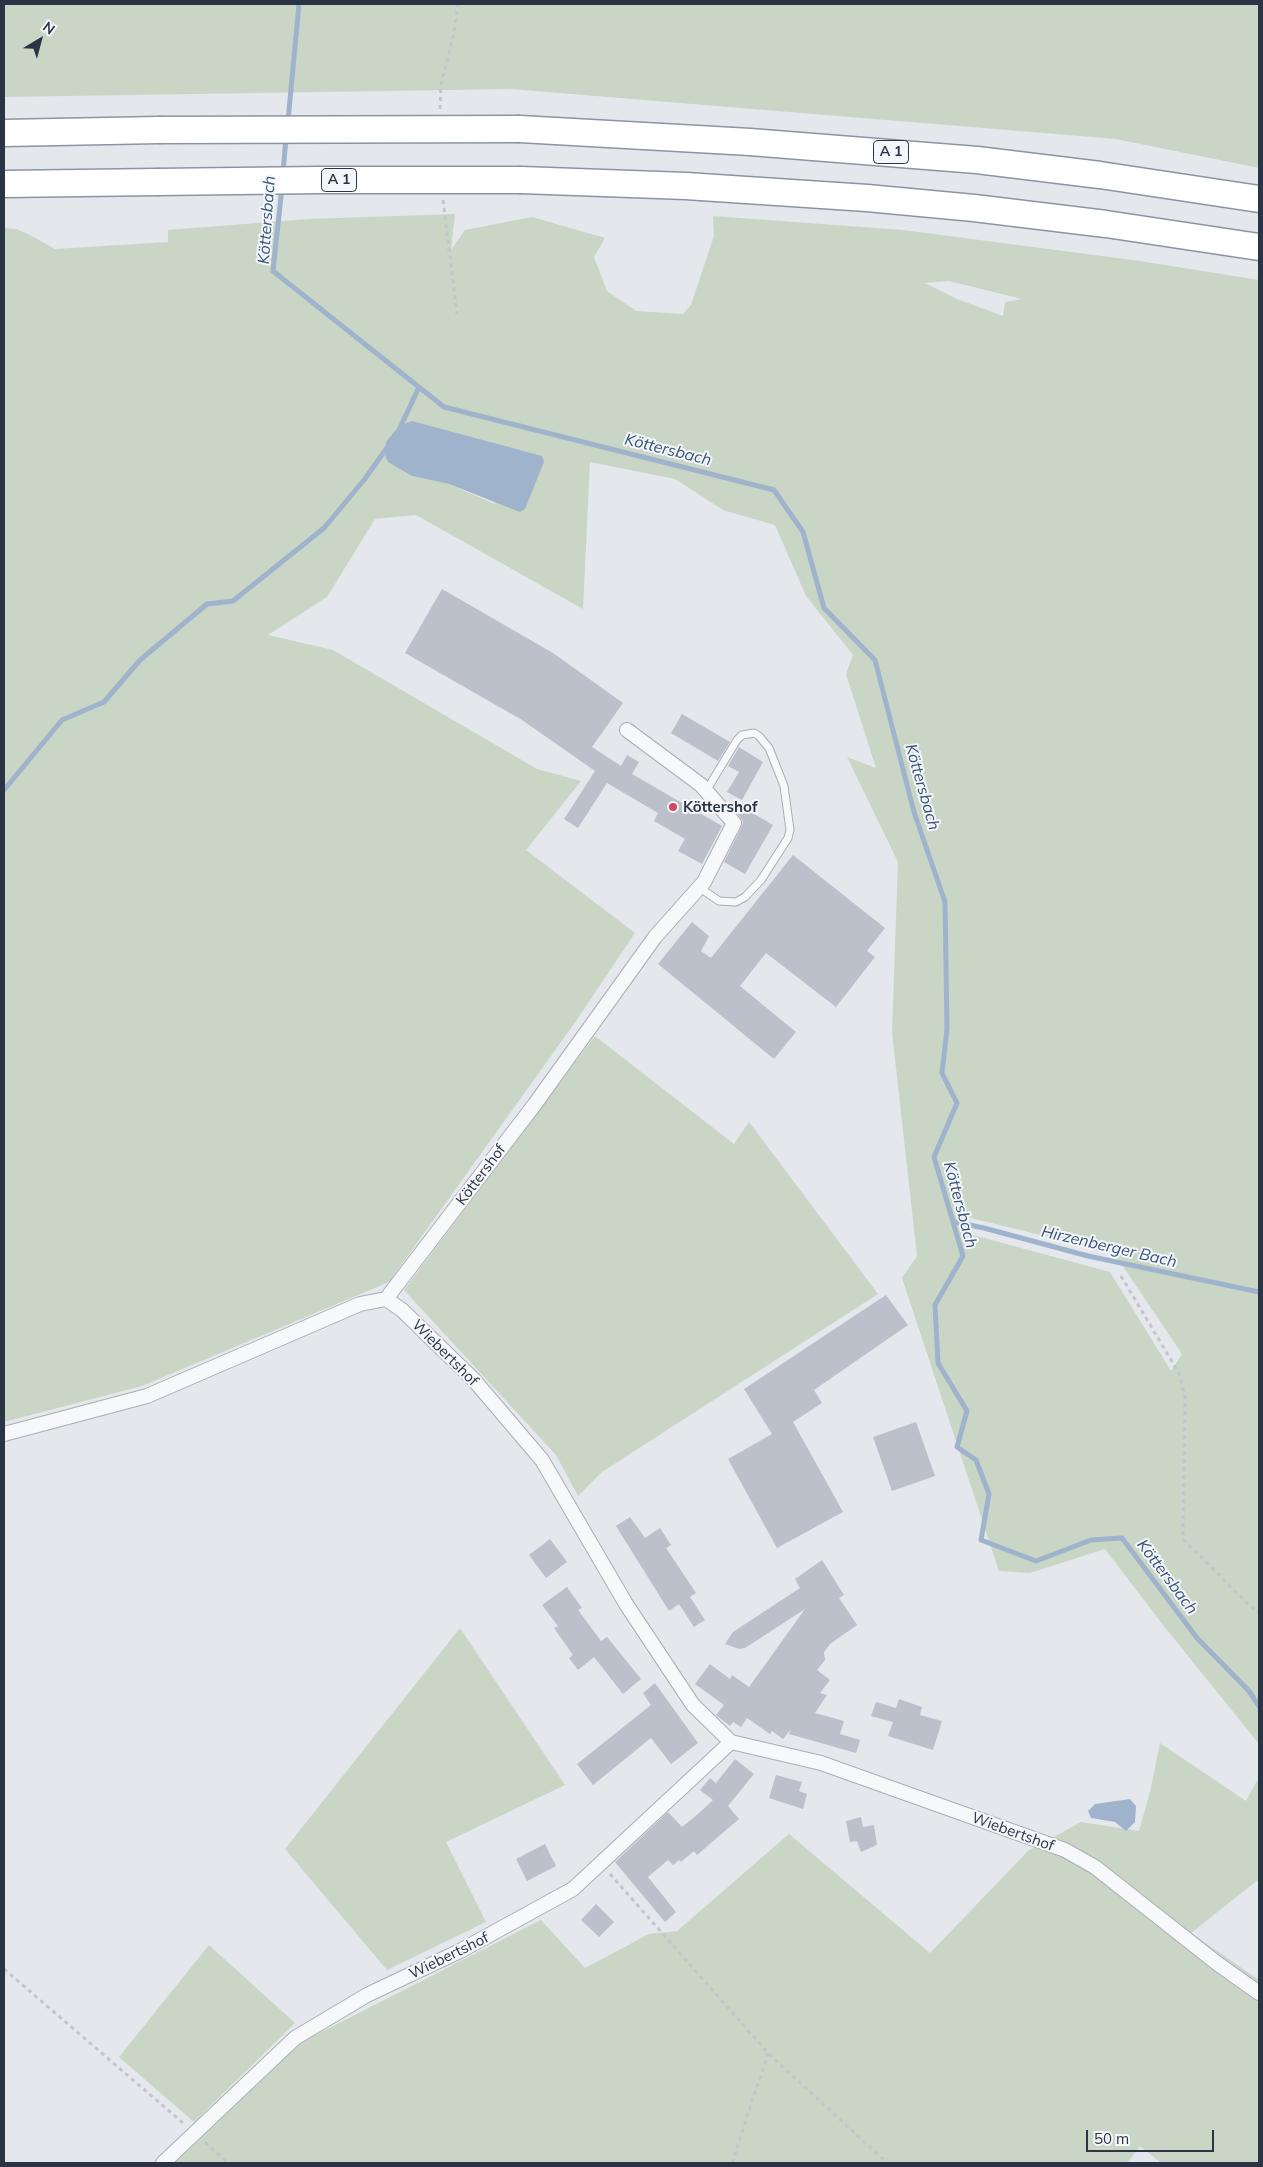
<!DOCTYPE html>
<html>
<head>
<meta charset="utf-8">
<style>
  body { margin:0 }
  #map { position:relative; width:1263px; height:2167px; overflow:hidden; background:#e4e7ec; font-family:Mulish,sans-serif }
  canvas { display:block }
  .frame { position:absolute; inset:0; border:5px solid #2b3445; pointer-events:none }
  .north { position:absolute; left:15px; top:15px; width:50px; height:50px; -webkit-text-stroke:4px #f4f6f9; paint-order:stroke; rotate:37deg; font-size:14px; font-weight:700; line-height:20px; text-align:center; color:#2b3445 }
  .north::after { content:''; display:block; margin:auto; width:18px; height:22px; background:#2b3445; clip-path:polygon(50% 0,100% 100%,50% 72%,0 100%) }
  .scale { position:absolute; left:1086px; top:2130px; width:128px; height:22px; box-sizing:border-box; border:2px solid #2b3445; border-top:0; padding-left:6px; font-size:15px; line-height:18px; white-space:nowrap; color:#2b3445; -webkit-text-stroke:4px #f4f6f9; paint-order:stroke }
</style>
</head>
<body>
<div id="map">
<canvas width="1263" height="2167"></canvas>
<div class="frame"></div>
<div class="north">N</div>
<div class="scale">50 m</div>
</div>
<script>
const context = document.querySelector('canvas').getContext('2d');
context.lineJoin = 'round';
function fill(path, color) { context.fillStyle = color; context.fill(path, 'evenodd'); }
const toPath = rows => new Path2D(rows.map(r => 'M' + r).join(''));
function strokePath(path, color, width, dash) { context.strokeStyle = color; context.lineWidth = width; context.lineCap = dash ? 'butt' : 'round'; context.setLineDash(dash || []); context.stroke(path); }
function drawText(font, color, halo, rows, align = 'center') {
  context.font = font + ' Mulish,sans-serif'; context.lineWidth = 4; context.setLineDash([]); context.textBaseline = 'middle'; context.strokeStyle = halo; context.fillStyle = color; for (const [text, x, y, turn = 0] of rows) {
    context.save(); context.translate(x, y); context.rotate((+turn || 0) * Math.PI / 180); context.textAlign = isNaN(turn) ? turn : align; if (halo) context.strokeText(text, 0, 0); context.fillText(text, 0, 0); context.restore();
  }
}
fill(toPath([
  [4,4,1259,4,1259,168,1116,139,511,89,4,97],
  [455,214,451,250,465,230,532,217,605,238,594,257,607,291,636,311,683,314,691,305,714,236,713,216,903,230,1140,261,1259,280,1259,1744,1163,1625,1105,1549,1030,1573,999,1571,902,1278,917,1256,892,1032,898,862,847,757,876,768,846,674,853,655,806,596,775,525,723,510,675,479,590,462,583,609,416,515,375,519,327,597,268,635,333,650,537,769,581,781,526,850,635,933,576,1021,389,1282,142,1386,4,1422,4,228,16,229,30,235,55,249,168,242,168,230,308,219],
  [949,281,1022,299,1005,302,1003,316,957,299,925,283],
  [399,426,497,505,449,484,412,476],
  [967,1217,1114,1253,1182,1354,1171,1371,1110,1272,973,1235],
  [595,1036,734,1144,749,1122,878,1294,602,1472,578,1496,556,1455,404,1290],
  [460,1628,565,1785,446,1842,486,1922,387,1970,285,1849],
  [1160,1743,1246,1801,1259,1777,1259,1879,1191,1933,1259,1980,1259,2163,1161,2163,1140,2146,1127,2163,175,2163,302,2042,541,1920,585,1968,649,1934,677,1931,789,1834,930,1953,1028,1851,1081,1822,1139,1831,1150,1792],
  [209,1945,295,2023,194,2122,119,2057]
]), '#c9d6c5');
fill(toPath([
  [412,421,542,456,544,462,525,509,520,512,449,484,412,476,388,462,385,455,386,442,399,426],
  [1130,1799,1136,1806,1135,1822,1126,1831,1115,1822,1091,1818,1088,1811,1095,1804]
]), '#9fb4cc');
strokePath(toPath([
  [288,121,299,4],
  [283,173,286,137],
  [282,187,273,271,444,407,774,490,803,532,824,608,875,660,914,812,945,902,947,1029,942,1073,957,1103,934,1157,963,1256,935,1305,938,1363,967,1411,957,1447,976,1460,989,1494,981,1540,1036,1561,1091,1540,1122,1538,1197,1638,1249,1691,1259,1706],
  [399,430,419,387],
  [4,790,62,720,104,702,140,660,207,604,233,601,324,528,364,480,389,445],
  [955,1222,984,1228,1088,1256,1259,1292]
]), '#9fb4cc', 5);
fill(toPath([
  [442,589,553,653,623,703,592,747,621,766,627,755,639,762,632,774,722,826,702,864,678,851,685,839,654,821,658,813,607,783,578,828,564,819,595,771,522,720,405,653],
  [682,714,730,742,718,761,671,733],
  [739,747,763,762,742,800,727,792,739,772,728,766],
  [742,807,773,825,745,874,724,862,742,826,743,821,738,814],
  [793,855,885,928,867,951,875,957,836,1007,766,953,740,986,796,1032,774,1059,658,964,692,922,709,936,701,951,711,958],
  [886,1295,908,1325,814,1390,822,1403,793,1422,843,1512,777,1548,728,1459,772,1434,744,1389],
  [916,1422,935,1476,892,1491,873,1437],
  [630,1517,645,1538,660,1528,671,1545,666,1548,696,1593,690,1597,705,1620,694,1627,679,1604,669,1611,616,1526],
  [550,1539,567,1562,546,1578,529,1555],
  [822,1560,844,1595,839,1598,857,1625,830,1644,824,1652,825,1660,817,1670,830,1680,820,1693,827,1695,815,1713,844,1721,840,1734,860,1740,856,1753,789,1734,791,1729,783,1739,772,1731,770,1734,747,1718,741,1727,733,1722,730,1726,716,1715,724,1705,695,1684,710,1664,730,1679,732,1675,749,1687,805,1609,745,1648,739,1649,725,1644,733,1632,800,1588,795,1579],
  [567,1587,582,1608,578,1610,601,1641,607,1637,641,1679,623,1694,594,1657,578,1670,569,1658,573,1655,554,1628,558,1626,542,1605],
  [655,1683,698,1743,671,1764,651,1738,593,1785,577,1764,651,1705,643,1693],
  [899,1699,922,1707,920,1715,942,1721,933,1750,888,1736,893,1722,871,1716,876,1702,896,1708],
  [735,1759,754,1774,728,1806,739,1819,697,1855,694,1851,681,1862,679,1860,673,1865,668,1860,648,1877,676,1912,665,1922,615,1862,668,1812,682,1827,698,1814,713,1800,700,1790,710,1778,716,1783],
  [776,1775,802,1782,799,1791,807,1794,803,1809,769,1798],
  [861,1817,863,1827,874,1825,877,1845,861,1852,857,1841,850,1842,846,1821],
  [545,1844,556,1866,527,1881,516,1859],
  [596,1904,614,1922,599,1937,581,1920]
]), '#bbc0ca');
const service = toPath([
  [700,888,719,901,736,902,745,897,761,880,788,838,790,830,784,786,769,748,759,736,754,733,742,735,737,740,706,791]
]);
const minor = toPath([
  [386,1299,535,1104,655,937,704,882,734,823,701,785,627,730],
  [4,1434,147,1396,360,1304,386,1299,402,1310,474,1380,542,1460,626,1604,693,1705,731,1742,821,1763,1065,1850,1095,1867,1218,1964,1259,1993],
  [163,2163,295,2038,367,1995,460,1951,573,1889,731,1742]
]);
const motorway = toPath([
  [520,129,750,142,977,160,1100,175,1259,199],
  [4,133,159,130],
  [521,180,686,186,867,198,974,208,1106,224,1259,247],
  [4,184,157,182]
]);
strokePath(service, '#a9aeb7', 9);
strokePath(minor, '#a9aeb7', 16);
strokePath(motorway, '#8b94a3', 29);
strokePath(toPath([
  [440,109,441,84,453,38,458,4],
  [443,200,457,314],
  [1121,1276,1180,1375,1185,1398,1183,1539,1249,1605,1259,1613],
  [610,1874,768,2053,887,2163],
  [4,1969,183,2123],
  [205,2142,228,2163],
  [732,2163,768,2053]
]), '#c2c5cb', 3, [4, 4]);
strokePath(service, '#f7f8fa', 7);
strokePath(minor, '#f7f8fa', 14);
strokePath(motorway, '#fff', 26);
const motorwayBridge = toPath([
  [159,130,520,129],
  [157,182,319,180,521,180]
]);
strokePath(motorwayBridge, '#8b94a3', 29, []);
strokePath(motorwayBridge, '#fff', 26);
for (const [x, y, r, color] of [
  [673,807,5,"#d1495b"]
]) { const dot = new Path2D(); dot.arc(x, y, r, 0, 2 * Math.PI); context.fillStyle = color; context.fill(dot); strokePath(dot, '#f4f6f9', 2); }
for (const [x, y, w] of [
  [891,152,35],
  [339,180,35]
]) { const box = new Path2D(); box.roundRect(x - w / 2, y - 11.5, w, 23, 4); context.fillStyle = '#f4f6f9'; context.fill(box); strokePath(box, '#2b3445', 1); }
drawText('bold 14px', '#2b3445', null, [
  ["A 1",891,152],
  ["A 1",339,180]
]);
drawText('bold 15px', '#2b3445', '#f4f6f9', [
  ["Köttershof",683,807]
], 'left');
drawText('15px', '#2b3445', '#f4f6f9', [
  ["Köttershof",481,1175,-53],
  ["Wiebertshof",445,1353,45],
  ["Wiebertshof",1013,1832,20],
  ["Wiebertshof",449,1956,-26]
]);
drawText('italic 16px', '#34527a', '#f4f6f9', [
  ["Köttersbach",267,220,-86],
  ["Köttersbach",668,450,14],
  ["Köttersbach",922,787,74],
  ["Köttersbach",960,1205,75],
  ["Hirzenberger Bach",1109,1247,13],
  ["Köttersbach",1167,1577,53]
]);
</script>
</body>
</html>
